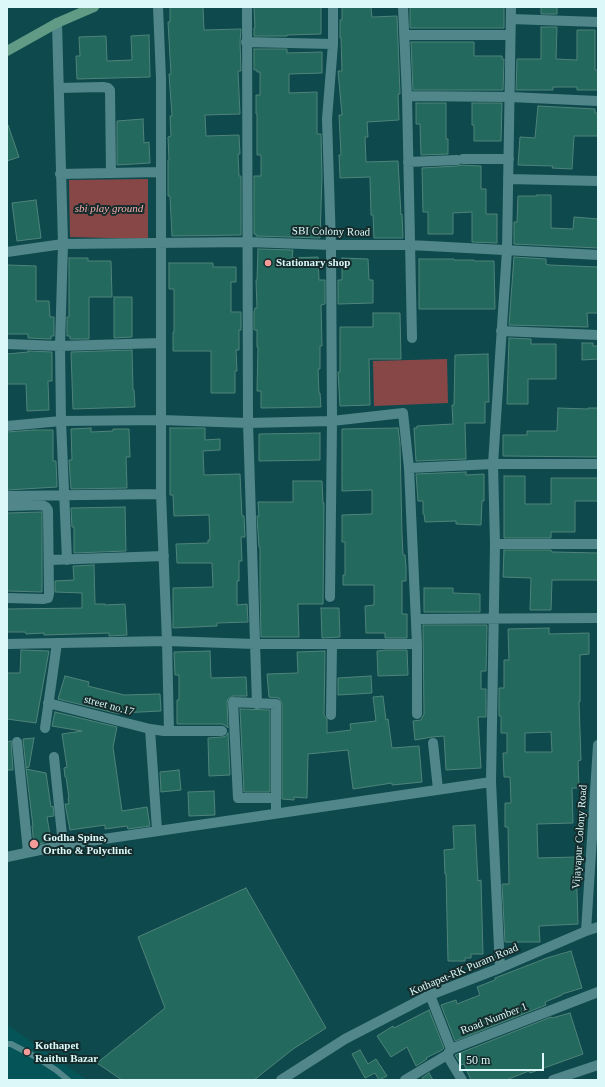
<!DOCTYPE html>
<html>
<head>
<meta charset="utf-8">
<style>
  body { margin:0 }
  #map { position:relative; width:605px; height:1087px; overflow:hidden; background:#0e4a4d; font-family:Georgia,serif }
  canvas { display:block }
  .frame { position:absolute; inset:0; border:8px solid #dcf8f9; pointer-events:none }
  .scale { position:absolute; left:459px; top:1053px; width:85px; height:18px; box-sizing:border-box; border:2px solid #dcf8f9; border-top:0; padding-left:5px; font-size:12px; line-height:14px; white-space:nowrap; color:#dcf8f9; -webkit-text-stroke:3px #152c2d; paint-order:stroke }
</style>
</head>
<body>
<div id="map">
<canvas width="605" height="1087"></canvas>
<div class="frame"></div>
<div class="scale">50 m</div>
</div>
<script>
const context = document.querySelector('canvas').getContext('2d');
context.lineJoin = 'round';
function fill(path, color) { context.fillStyle = color; context.fill(path, 'evenodd'); }
const toPath = rows => new Path2D(rows.map(r => 'M' + r).join(''));
function strokePath(path, color, width, dash) { context.strokeStyle = color; context.lineWidth = width; context.lineCap = dash ? 'butt' : 'round'; context.setLineDash(dash || []); context.stroke(path); }
function drawText(font, color, halo, rows, align = 'center') {
  context.font = font + ' Georgia,serif'; context.lineWidth = 4; context.setLineDash([]); context.textBaseline = 'middle'; context.strokeStyle = halo; context.fillStyle = color; for (const [text, x, y, turn = 0] of rows) {
    context.save(); context.translate(x, y); context.rotate((+turn || 0) * Math.PI / 180); context.textAlign = isNaN(turn) ? turn : align; if (halo) context.strokeText(text, 0, 0); context.fillText(text, 0, 0); context.restore();
  }
}
fill(toPath([
  [7,1025,87,1080,7,1080]
]), '#055558');
fill(toPath([
  [148,179,148,239,70,237,69,180],
  [447,359,448,403,374,406,373,361]
]), '#884747');
const building = toPath([
  [170,7,203,7,204,30,241,29,240,42,241,71,238,71,240,114,205,115,206,136,239,135,240,154,238,154,239,176,241,176,241,235,172,236,170,196,168,196,168,160,169,160,168,137,171,136,170,116,172,116,169,74,171,74,168,22,170,22,170,7],
  [254,7,321,7,321,34,287,35,287,36,254,36,254,28,255,28,254,7],
  [342,7,371,7,372,17,397,16,400,94,398,94,399,120,367,122,368,137,365,137,366,162,398,161,401,215,402,214,403,238,374,238,373,215,371,215,370,177,340,178,339,155,341,155,339,115,342,115,338,71,342,71,341,38,340,38,340,20,342,20,342,7],
  [410,7,504,7,504,28,410,28,410,7],
  [541,7,557,7,557,14,541,14,541,7],
  [541,27,557,27,556,59,577,60,577,30,595,30,595,70,598,70,598,90,577,90,577,87,553,87,553,90,516,90,517,59,541,59,541,27],
  [149,35,150,77,77,79,76,56,80,56,79,37,106,36,107,61,132,60,131,36,149,35],
  [411,42,474,42,474,56,502,56,502,59,504,59,503,90,413,90,411,42],
  [254,49,287,49,287,53,322,52,322,73,289,74,289,93,317,92,317,134,321,134,322,177,320,238,256,236,256,234,254,234,254,176,261,176,261,155,257,155,257,114,256,114,256,95,260,95,260,72,257,72,257,70,254,70,254,49],
  [416,103,446,103,446,139,448,139,448,154,421,155,420,124,416,124,416,103],
  [472,103,502,103,501,141,474,141,474,125,472,125,472,103],
  [538,106,595,109,595,113,598,113,598,136,574,136,572,169,552,168,553,166,518,165,520,137,535,138,538,106],
  [143,119,144,143,149,142,150,163,117,165,117,121,143,119],
  [7,125,8,125,19,157,7,161,7,125],
  [461,165,481,166,481,189,486,189,486,214,497,214,497,243,472,242,472,212,453,213,453,234,428,234,428,212,423,212,422,168,457,166,461,165],
  [537,195,551,195,551,228,573,229,574,217,598,219,598,248,514,244,514,222,517,222,518,196,537,196,537,195],
  [36,200,41,238,17,241,12,203,36,200],
  [258,249,293,250,292,258,318,257,319,280,325,280,325,304,321,305,322,346,320,346,320,369,318,369,319,393,320,393,321,407,261,408,261,391,257,391,258,347,257,347,257,330,254,330,254,312,255,308,257,308,256,280,257,280,258,249],
  [514,257,546,259,546,264,549,265,598,267,598,313,587,313,588,327,509,325,514,257],
  [69,258,88,258,88,261,111,261,112,297,89,297,89,339,70,339,70,336,67,336,67,317,69,317,69,258],
  [342,258,368,259,369,280,373,280,373,303,338,304,338,280,342,280,342,258],
  [419,259,454,259,454,260,474,260,474,261,494,261,495,309,419,309,419,259],
  [169,263,213,263,213,267,236,267,236,282,231,282,231,312,241,312,241,330,239,330,239,350,236,350,237,371,235,371,235,393,211,393,211,351,173,351,173,332,174,332,174,289,169,289,169,263],
  [7,265,36,266,36,301,49,301,50,317,54,317,54,336,51,336,51,339,28,338,28,334,7,334,7,265],
  [114,297,132,297,132,337,114,338,114,297],
  [373,313,400,313,401,359,369,359,370,405,340,406,338,372,340,372,340,327,373,327,373,313],
  [509,338,531,339,531,344,556,344,556,379,528,379,528,404,507,404,509,338],
  [582,343,593,343,593,346,598,346,598,359,582,360,582,343],
  [132,350,133,390,134,390,135,407,73,409,71,352,132,350],
  [28,351,52,352,52,381,48,381,49,410,27,411,26,384,7,384,7,354,28,352,28,351],
  [488,354,489,402,485,402,485,423,465,423,466,459,416,461,414,428,417,428,417,426,453,424,452,405,454,405,455,355,488,354],
  [558,408,588,409,588,408,598,408,598,457,503,456,503,435,527,435,527,431,557,431,558,408],
  [91,428,91,432,113,431,113,429,129,429,130,457,126,457,127,488,71,489,69,460,72,460,71,429,91,428],
  [170,428,205,428,205,440,220,439,220,450,203,451,204,475,240,474,242,516,244,516,245,537,241,537,242,561,239,561,239,581,237,581,237,605,247,604,248,622,217,623,217,626,173,628,173,588,213,587,212,563,177,563,176,544,208,543,208,540,210,540,209,515,174,516,173,495,170,495,170,428],
  [398,428,400,443,402,535,403,555,405,555,406,567,406,581,402,581,402,614,407,614,407,638,385,638,385,633,366,633,365,606,374,605,374,585,343,585,343,575,345,575,345,542,342,542,342,515,372,514,372,490,342,491,342,429,398,428],
  [34,430,53,430,53,461,56,461,57,487,7,490,7,432,34,430],
  [320,433,320,460,259,461,259,434,320,433],
  [466,472,466,475,484,474,484,501,482,501,481,525,456,524,456,521,425,522,424,514,423,514,423,501,418,501,416,474,466,472],
  [504,476,525,476,525,504,551,504,551,478,598,478,598,501,575,501,575,532,551,532,551,538,504,538,504,476],
  [293,481,322,481,323,503,324,503,323,604,298,604,299,637,261,637,260,587,260,547,259,547,257,516,259,516,258,502,293,502,293,481],
  [125,507,126,551,74,553,74,527,72,527,71,508,125,507],
  [42,512,42,592,7,591,7,513,42,512],
  [504,550,551,550,552,552,598,553,598,580,552,580,551,610,530,610,531,578,503,577,504,550],
  [94,565,95,604,105,604,105,605,125,604,127,635,109,636,109,633,44,635,44,633,26,634,25,632,7,632,7,609,82,608,82,593,55,592,55,581,74,580,73,566,75,566,94,565],
  [424,588,453,588,453,593,480,594,480,612,424,612,424,588],
  [321,608,339,608,340,637,322,638,321,608],
  [423,625,487,625,486,671,481,671,481,689,486,689,486,717,478,717,481,768,446,770,444,736,432,737,415,740,413,721,421,720,424,714,423,625],
  [549,628,549,634,589,633,589,654,580,655,580,702,579,702,581,760,578,761,579,788,572,788,573,823,537,824,538,858,576,857,578,924,539,926,540,942,505,942,502,884,509,884,508,827,505,827,505,803,511,803,510,777,504,777,503,753,507,753,507,733,501,733,501,716,499,716,499,688,504,688,504,660,509,660,508,629,549,628],
  [551,732,552,752,525,752,525,733,551,732],
  [21,650,49,651,36,723,7,719,7,673,20,673,21,650],
  [386,650,407,650,408,675,378,676,377,651,386,650],
  [210,651,211,678,246,677,247,696,233,696,228,699,227,702,228,728,226,726,222,724,177,724,177,700,179,700,179,675,175,675,174,652,210,651],
  [325,651,324,715,327,719,327,733,351,730,350,724,376,721,373,697,383,696,386,720,388,719,392,748,419,746,422,782,392,785,392,783,353,789,348,750,308,754,307,798,294,797,294,800,282,799,282,704,279,698,269,697,267,674,298,673,297,652,325,651],
  [65,676,89,682,88,686,124,695,160,694,161,711,120,713,119,714,58,699,65,676],
  [371,676,372,693,338,695,338,678,371,676],
  [240,709,270,710,270,792,244,792,240,709],
  [55,712,117,727,113,747,122,811,147,807,150,826,128,829,127,826,105,829,105,825,70,830,65,804,69,804,68,798,69,798,66,777,65,777,64,768,67,767,62,734,82,731,52,726,55,712],
  [228,733,230,775,209,776,208,738,222,737,226,736,228,733],
  [34,738,29,767,26,768,23,739,34,738],
  [11,741,13,770,7,770,7,742,11,741],
  [26,769,46,773,51,807,53,806,54,816,47,817,51,841,34,845,32,826,33,826,26,769],
  [179,770,181,790,161,792,160,772,179,770],
  [214,791,215,815,189,816,188,792,214,791],
  [475,825,478,881,481,880,483,954,471,954,471,958,465,958,465,961,448,961,446,874,445,874,444,850,454,849,453,826,475,825],
  [246,888,326,1028,293,1049,254,1080,122,1080,97,1063,165,1008,138,937,246,888],
  [571,951,582,988,562,994,562,995,545,1002,546,1005,455,1041,441,1005,456,1000,457,1004,480,995,477,987,495,980,495,978,547,958,571,951],
  [429,1010,444,1048,442,1050,426,1058,427,1059,416,1066,407,1047,391,1057,377,1036,393,1026,394,1028,429,1010],
  [570,1013,583,1054,530,1073,529,1071,506,1080,471,1080,464,1064,461,1065,455,1055,551,1017,552,1018,570,1013],
  [360,1050,368,1064,376,1059,387,1076,379,1080,375,1073,365,1078,352,1054,360,1050],
  [429,1073,433,1080,423,1080,422,1078,429,1073]
]);
fill(building, '#23695d');
strokePath(building, '#508379', 1);
strokePath(toPath([
  [7,1044,11,1044,36,1057,56,1070,68,1080]
]), '#51878a', 6);
strokePath(toPath([
  [158,7,161,78,161,494,167,641,169,731],
  [247,7,248,423,257,704],
  [403,7,407,96,412,338],
  [511,19,598,22],
  [57,23,63,244,60,346,61,421,67,560],
  [405,35,510,35],
  [246,42,333,44],
  [59,88,103,87,108,88,110,90,111,173],
  [407,96,510,97,598,101],
  [463,159,509,159],
  [408,162,457,160],
  [60,174,160,172],
  [508,179,598,181],
  [7,252,63,244,248,242,331,245,410,245,598,255],
  [501,331,598,335],
  [7,344,60,346,160,343],
  [7,426,61,421,161,420,248,423,332,421,403,413,409,468,417,644,417,714],
  [409,468,493,464,598,464],
  [7,496,161,494],
  [7,506,42,505,46,507,48,510,49,594,48,598,44,599,7,598],
  [495,544,598,544],
  [49,560,164,556],
  [330,597,332,421,331,245,327,119,333,44,333,7],
  [416,619,598,618],
  [7,644,167,641,255,644,417,644],
  [48,703,150,729,164,731,222,731],
  [331,715,332,644],
  [45,728,57,643],
  [150,729,157,830],
  [17,742,28,852],
  [433,743,438,789],
  [54,757,63,845],
  [276,798,238,798,233,702,276,704,276,813],
  [7,857,63,845,491,782],
  [586,931,598,745],
  [500,968,491,782,495,544,493,464,507,250,511,7],
  [430,995,451,1049],
  [447,1055,462,1080],
  [281,1080,345,1039,430,995,500,968,586,931,598,927],
  [405,1080,447,1055,451,1049,598,992],
  [553,1080,598,1065]
]), '#51878a', 10);
strokePath(toPath([
  [7,51,57,23,94,7]
]), '#619b85', 10);
for (const [x, y, r, color] of [
  [268,263,4,"#f59b9a"],
  [34,844,5,"#f59b9a"],
  [27,1052,4,"#f59b9a"]
]) { const dot = new Path2D(); dot.arc(x, y, r, 0, 2 * Math.PI); context.fillStyle = color; context.fill(dot); strokePath(dot, '#152c2d', 1.5); }
drawText('italic 11px', '#f5aaa9', '#152c2d', [
  ["sbi play ground",109,209]
]);
drawText('11px', '#dcf8f9', '#152c2d', [
  ["SBI Colony Road",331,232,1],
  ["street no.17",109,706,15],
  ["Vijayapur Colony Road",580,837,-86],
  ["Kothapet-RK Puram Road",464,970,-23],
  ["Road Number 1",494,1019,-21]
]);
drawText('bold 11px', '#dcf8f9', '#152c2d', [
  ["Stationary shop",276,263],
  ["Godha Spine,",43,838],
  ["Ortho & Polyclinic",43,851],
  ["Kothapet",35,1046],
  ["Raithu Bazar",35,1059]
], 'left');
</script>
</body>
</html>
